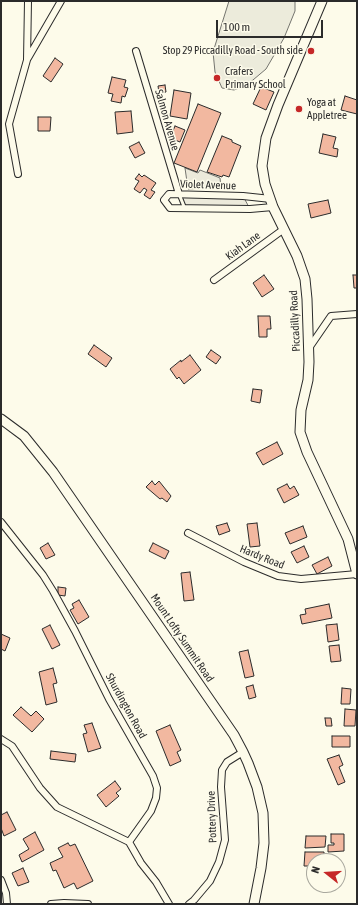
<!DOCTYPE html>
<html>
<head>
<meta charset="utf-8">
<style>
  body { margin:0 }
  #map { position:relative; width:358px; height:905px; overflow:hidden; background:#fdfbea; font-family:"Asap Condensed",sans-serif }
  canvas { display:block }
  .frame { position:absolute; inset:0; border:2px solid #2b2b2b; pointer-events:none }
  .north { position:absolute; left:306px; top:853px; width:40px; height:40px; box-sizing:border-box; background:#fdfbea; border:1px solid #a9a89e; border-radius:50%; rotate:287deg; font-size:11px; font-weight:700; line-height:16px; text-align:center; color:#2b2b2b }
  .north::after { content:''; display:block; margin:auto; width:14px; height:18px; background:#c62828; clip-path:polygon(50% 0,100% 100%,50% 72%,0 100%) }
  .scale { position:absolute; left:216px; top:20px; width:107px; height:18px; box-sizing:border-box; border:2px solid #2b2b2b; border-top:0; padding-left:5px; font-size:12px; line-height:14px; white-space:nowrap; color:#2b2b2b; -webkit-text-stroke:3px #fdfbea; paint-order:stroke }
</style>
</head>
<body>
<div id="map">
<canvas width="358" height="905"></canvas>
<div class="frame"></div>
<div class="north">N</div>
<div class="scale">100 m</div>
</div>
<script>
const context = document.querySelector('canvas').getContext('2d');
context.lineJoin = 'round';
function fill(path, color) { context.fillStyle = color; context.fill(path, 'evenodd'); }
const toPath = rows => new Path2D(rows.map(r => 'M' + r).join(''));
function strokePath(path, color, width, dash) { context.strokeStyle = color; context.lineWidth = width; context.lineCap = dash ? 'butt' : 'round'; context.setLineDash(dash || []); context.stroke(path); }
function drawText(font, color, halo, rows, align = 'center') {
  context.font = font + ' "Asap Condensed",sans-serif'; context.lineWidth = 3; context.setLineDash([]); context.textBaseline = 'middle'; context.strokeStyle = halo; context.fillStyle = color; for (const [text, x, y, turn = 0] of rows) {
    context.save(); context.translate(x, y); context.rotate((+turn || 0) * Math.PI / 180); context.textAlign = isNaN(turn) ? turn : align; if (halo) context.strokeText(text, 0, 0); context.fillText(text, 0, 0); context.restore();
  }
}
const green = toPath([
  [229,1,295,1,295,11,284,38,266,69,247,85,234,90,222,88,215,72,213,52,229,1]
]);
fill(green, '#ecebdb');
strokePath(green, '#74746e', 1);
const parking = toPath([
  [185,168,198,173,200,170,220,178,221,187,188,189,185,168],
  [179,194,243,196,250,209,185,209,179,194]
]);
fill(parking, '#eceadb');
strokePath(parking, '#74746e', 1);
const building = toPath([
  [55,58,63,64,51,82,43,76,55,58],
  [112,77,126,80,124,87,128,88,125,97,122,96,121,103,111,101,113,94,108,93,112,77],
  [165,85,166,92,159,93,158,86,165,85],
  [261,87,274,92,266,110,253,104,261,87],
  [174,90,191,93,187,119,170,116,174,90],
  [345,96,357,100,357,114,341,110,345,96],
  [198,104,221,113,197,172,174,163,198,104],
  [131,111,133,132,117,134,115,112,131,111],
  [38,117,51,117,50,131,38,131,38,117],
  [175,126,185,130,180,142,170,138,175,126],
  [323,134,336,137,333,148,338,149,337,157,319,153,323,134],
  [222,136,232,140,232,142,241,146,229,177,223,175,222,177,207,172,222,136],
  [139,142,145,153,135,158,129,147,139,142],
  [139,174,142,177,144,175,156,183,151,190,155,192,150,199,144,195,147,190,144,188,140,193,134,189,139,181,135,179,139,174],
  [328,200,331,213,311,218,308,204,328,200],
  [264,275,274,289,262,297,253,283,264,275],
  [353,275,357,275,357,288,354,288,353,275],
  [258,316,270,316,271,329,267,329,267,337,259,337,258,316],
  [94,345,112,358,106,367,88,354,94,345],
  [211,350,221,357,216,364,206,357,211,350],
  [190,355,201,370,184,384,179,377,177,379,170,369,181,360,181,362,190,355],
  [253,389,262,390,260,403,251,401,253,389],
  [277,442,283,454,263,465,256,453,277,442],
  [152,481,155,485,159,481,171,496,167,502,162,498,160,499,146,487,152,481],
  [287,484,290,489,294,486,299,495,284,503,277,489,287,484],
  [227,523,230,531,219,535,216,526,227,523],
  [257,523,260,546,250,547,247,524,257,523],
  [303,526,307,537,290,544,285,533,303,526],
  [48,543,55,555,46,559,40,548,48,543],
  [153,543,169,551,165,559,149,551,153,543],
  [304,546,309,557,297,563,291,552,304,546],
  [328,557,332,566,317,574,312,565,328,557],
  [190,572,194,600,184,601,181,573,190,572],
  [58,587,66,588,65,596,58,595,58,587],
  [79,600,89,617,78,624,70,610,74,608,72,604,79,600],
  [329,604,332,618,302,624,300,615,306,614,305,609,329,604],
  [337,624,339,640,328,642,326,625,337,624],
  [50,625,60,645,52,649,42,629,50,625],
  [1,634,10,638,5,651,1,649,1,634],
  [339,645,341,661,331,662,329,646,339,645],
  [248,650,254,676,245,678,239,652,248,650],
  [53,668,57,683,53,684,57,702,46,705,39,672,53,668],
  [253,685,256,697,249,699,246,687,253,685],
  [342,688,351,689,350,704,341,704,342,688],
  [21,707,31,716,36,711,44,719,32,732,13,715,21,707],
  [345,709,356,710,355,726,344,726,345,709],
  [325,718,331,718,332,726,326,726,325,718],
  [92,723,101,748,88,752,83,734,87,733,84,725,92,723],
  [170,725,181,750,177,752,181,761,170,766,156,731,170,725],
  [332,736,350,736,350,747,332,747,332,736],
  [51,751,76,754,75,762,50,759,51,751],
  [339,755,343,765,339,767,345,782,338,785,327,759,339,755],
  [115,781,121,789,116,793,119,796,106,807,97,795,115,781],
  [7,812,16,830,4,836,1,828,1,815,7,812],
  [35,832,44,850,22,862,19,855,29,849,23,839,35,832],
  [331,834,344,834,344,851,328,852,328,845,334,845,334,843,331,843,331,834],
  [306,836,326,836,325,847,305,848,306,836],
  [68,843,70,846,75,844,93,881,77,889,74,883,64,888,56,870,53,871,50,863,63,857,58,848,68,843],
  [305,852,324,852,324,861,314,861,314,866,304,866,305,852],
  [23,868,29,882,18,886,12,873,23,868]
]);
fill(building, '#f2b8a0');
strokePath(building, '#2b2b2b', 1);
const lane = toPath([
  [179,194,185,209]
]);
const street = toPath([
  [136,51,179,194],
  [28,58,61,1],
  [18,174,9,124,27,60,28,1],
  [271,199,243,196,169,194,164,200,170,208,250,209,273,207],
  [214,280,284,229],
  [309,348,331,316,357,314],
  [1,522,43,575,53,591,75,631,109,699,153,776,157,788,156,798,151,811,129,842],
  [188,533,244,562,278,576,301,579,357,574],
  [1,739,12,746,40,788,57,807,129,842],
  [129,842,141,863,156,882,169,904],
  [1,880,6,893,7,904],
  [51,904,64,903,88,904],
  [189,904,194,900,210,881,219,862,225,840,221,787,222,770,227,762,243,752]
]);
const secondary = toPath([
  [322,1,278,105,266,138,262,166,265,184,273,207,297,256,305,279,307,299,309,362,308,380,301,410,300,432,307,452,348,539,357,574],
  [1,419,24,436,53,472,234,735,243,752,248,763,257,787,263,813,264,843,261,868,254,904]
]);
strokePath(lane, '#2b2b2b', 5);
strokePath(street, '#2b2b2b', 8);
strokePath(secondary, '#2b2b2b', 11);
strokePath(lane, '#fdfbea', 3);
strokePath(street, '#fdfbea', 6);
strokePath(secondary, '#fdfbea', 9);
for (const [x, y, r, color] of [
  [311,51,4,"#c62828"],
  [217,78,4,"#c62828"],
  [299,109,4,"#c62828"]
]) { const dot = new Path2D(); dot.arc(x, y, r, 0, 2 * Math.PI); context.fillStyle = color; context.fill(dot); strokePath(dot, '#fdfbea', 1.5); }
drawText('11px', '#2b2b2b', '#fdfbea', [
  ["Stop 29 Piccadilly Road - South side",303,51,"right"],
  ["Crafers",225,72],
  ["Primary School",225,85],
  ["Yoga at",307,103],
  ["Appletree",307,116]
], 'left');
drawText('11px', '#2b2b2b', '#fdfbea', [
  ["Salmon Avenue",167,120,74],
  ["Violet Avenue",208,185,2],
  ["Kiah Lane",243,246,-36],
  ["Piccadilly Road",295,321,-93],
  ["Hardy Road",262,557,22],
  ["Mount Lofty Summit Road",182,638,56],
  ["Shurdington Road",126,706,61],
  ["Pottery Drive",212,817,-92]
]);
</script>
</body>
</html>
